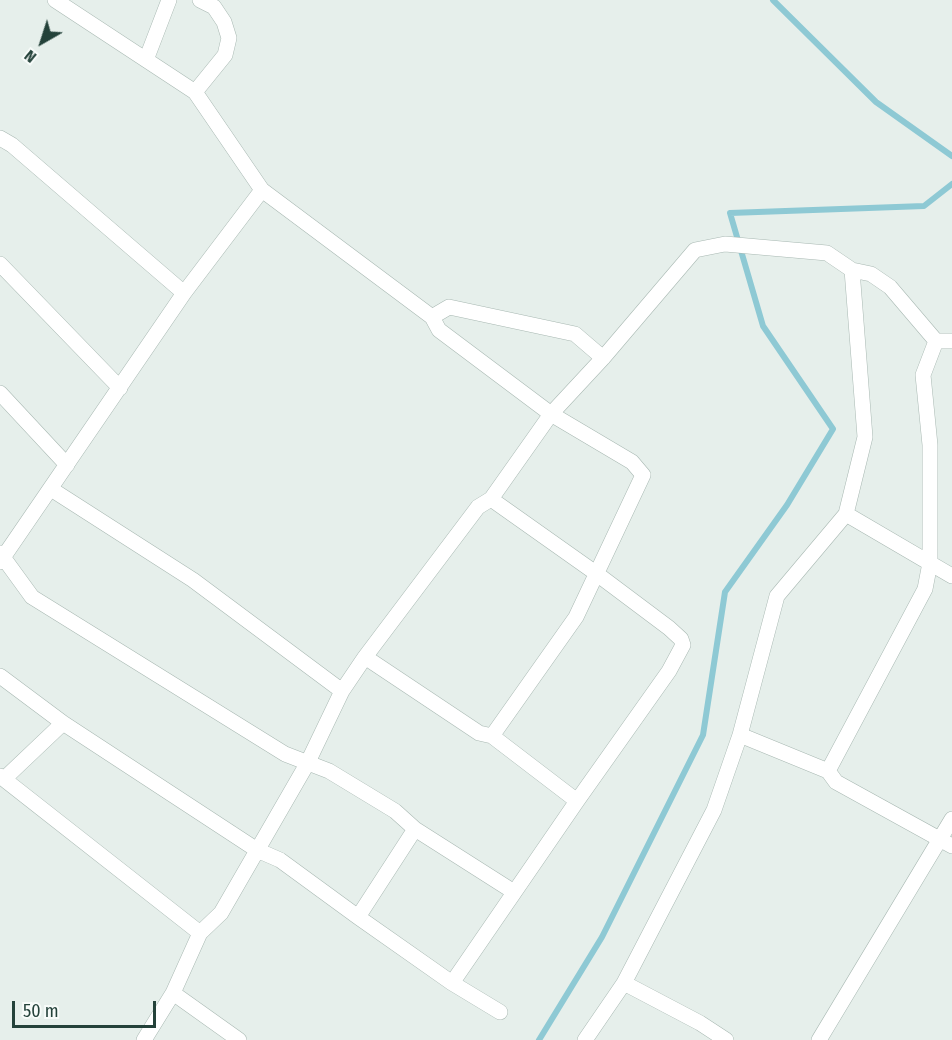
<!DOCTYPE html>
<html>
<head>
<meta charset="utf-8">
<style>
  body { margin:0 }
  #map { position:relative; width:952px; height:1040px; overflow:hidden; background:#e6efeb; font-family:"Fira Sans Condensed",sans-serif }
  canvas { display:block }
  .north { position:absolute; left:12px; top:12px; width:60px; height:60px; -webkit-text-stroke:4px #f7fbf9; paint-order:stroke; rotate:219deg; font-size:16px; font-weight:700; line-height:24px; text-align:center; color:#24423a }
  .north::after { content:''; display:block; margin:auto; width:21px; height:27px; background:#24423a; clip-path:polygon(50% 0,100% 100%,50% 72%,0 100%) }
  .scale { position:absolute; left:12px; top:1001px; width:144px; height:27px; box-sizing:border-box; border:3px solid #24423a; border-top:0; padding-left:8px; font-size:18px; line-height:21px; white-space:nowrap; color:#24423a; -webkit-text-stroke:4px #f7fbf9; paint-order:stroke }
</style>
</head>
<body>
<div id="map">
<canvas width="952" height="1040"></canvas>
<div class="north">N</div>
<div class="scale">50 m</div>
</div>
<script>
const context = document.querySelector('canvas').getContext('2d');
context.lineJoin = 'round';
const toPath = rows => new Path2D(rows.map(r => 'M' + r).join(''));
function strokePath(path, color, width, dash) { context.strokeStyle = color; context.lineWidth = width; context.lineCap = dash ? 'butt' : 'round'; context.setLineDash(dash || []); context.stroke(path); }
strokePath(toPath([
  [773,0,876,102,952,156],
  [539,1040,602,937,703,735,725,592,787,505,833,429,763,326,730,213,924,206,952,184]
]), '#8ec9d4', 6);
const minor = toPath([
  [146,60,169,0],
  [195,92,225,55,229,38,224,22,214,7,200,0],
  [0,138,12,145,184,293],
  [262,190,432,317,439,330,551,414,632,462,643,475,576,617,492,736],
  [0,264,120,388],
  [432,317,449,307,575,334,603,358],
  [0,393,67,465],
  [51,489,193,580,342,691],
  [846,514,952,576],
  [0,553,32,597,285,754,329,771,395,811,415,829,514,892],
  [0,562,184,293,262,190,195,92,55,0],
  [365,657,479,733,492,736,577,801],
  [0,676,63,723,257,850,280,860,358,917,452,983,500,1012],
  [740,735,828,771,925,589,930,563,930,445,923,375,936,341],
  [828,771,836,782,952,846],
  [0,776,200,933],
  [4,779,63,723],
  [358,917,415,829],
  [452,983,577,801,669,671,683,645,681,639,669,628,597,574,491,499],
  [624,983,700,1023,726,1040],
  [173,993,239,1040],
  [144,1040,173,993,200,933,221,913,307,764,342,691,365,657,478,507,491,499,551,414,603,358,695,250,725,244,827,253,852,270,871,274,890,287,936,341,952,341],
  [585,1040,624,983,714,810,740,735,777,596,846,514,865,437,852,270],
  [819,1040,952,819]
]);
strokePath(minor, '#a8b8b2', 16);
strokePath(minor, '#fff', 15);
</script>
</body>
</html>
